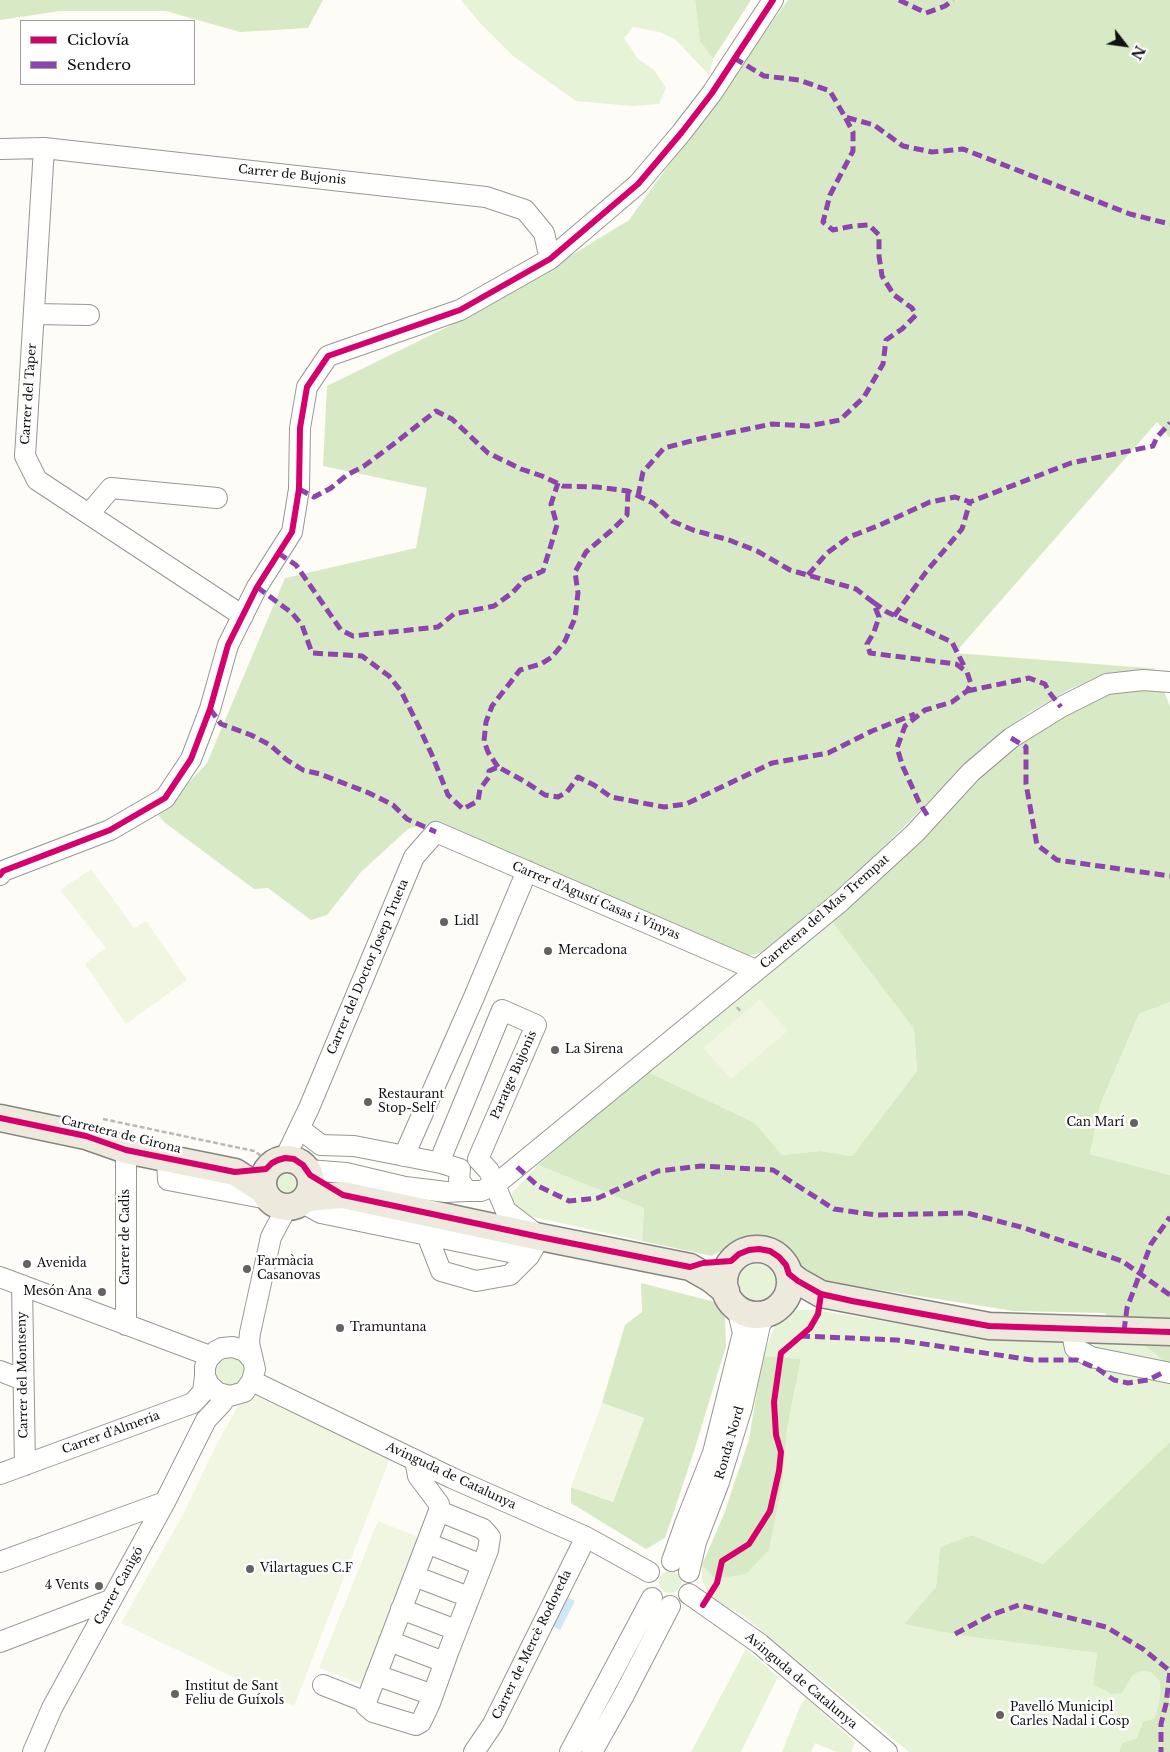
<!DOCTYPE html>
<html>
<head>
<meta charset="utf-8">
<style>
  body { margin:0 }
  #map { position:relative; width:1170px; height:1752px; overflow:hidden; background:#fdfcf7; font-family:"Libre Baskerville",serif }
  canvas { display:block }
  .legend { position:absolute; left:20px; top:20px; width:175px; height:65px; box-sizing:border-box; background:#fff; border:1px solid #a0a0a0; margin:0; padding:6px 9px; list-style:none; font-size:15px; color:#111 }
  .legend li { display:flex; align-items:center; gap:10px; height:25px }
  .legend b { width:25px; border:1px solid #a0a0a0 }
  .north { position:absolute; left:1100px; top:20px; width:50px; height:50px; -webkit-text-stroke:4px #fff; paint-order:stroke; rotate:120deg; font-size:14px; font-weight:700; line-height:20px; text-align:center; color:#111 }
  .north::after { content:''; display:block; margin:auto; width:18px; height:22px; background:#111; clip-path:polygon(50% 0,100% 100%,50% 72%,0 100%) }
</style>
</head>
<body>
<div id="map">
<canvas width="1170" height="1752"></canvas>
<ul class="legend">
<li><b style="height:6px;background:#d6006c"></b>Ciclovía</li>
<li><b style="height:6px;background:#8e44ad"></b>Sendero</li>
</ul>
<div class="north">N</div>
</div>
<script>
const context = document.querySelector('canvas').getContext('2d');
context.lineJoin = 'round';
function fill(path, color) { context.fillStyle = color; context.fill(path, 'evenodd'); }
const toPath = rows => new Path2D(rows.map(r => 'M' + r).join(''));
function strokePath(path, color, width, dash) { context.strokeStyle = color; context.lineWidth = width; context.lineCap = dash ? 'butt' : 'round'; context.setLineDash(dash || []); context.stroke(path); }
function drawText(font, color, halo, rows, align = 'center') {
  context.font = font + ' "Libre Baskerville",serif'; context.lineWidth = 5; context.setLineDash([]); context.textBaseline = 'middle'; context.strokeStyle = halo; context.fillStyle = color; for (const [text, x, y, turn = 0] of rows) {
    context.save(); context.translate(x, y); context.rotate((+turn || 0) * Math.PI / 180); context.textAlign = isNaN(turn) ? turn : align; if (halo) context.strokeText(text, 0, 0); context.fillText(text, 0, 0); context.restore();
  }
}
fill(toPath([
  [461,0,695,0,700,41,713,59,709,75,675,39,659,32,633,27,624,38,638,59,654,70,666,88,659,104,633,106,576,101,513,56,480,23],
  [830,919,914,1029,917,1071,852,1156,821,1151,782,1155,755,1123,646,1071],
  [1170,1002,1170,1175,1090,1154,1100,1105,1139,1014],
  [538,1165,644,1208,642,1241,520,1214,512,1200,512,1193],
  '273 1183a14 14 0 1 1 28 0a14 14 0 1 1-28 0Z',
  '739 1282a18 18 0 1 1 36 0a18 18 0 1 1-36 0Z',
  [797,1310,816,1310,967,1335,986,1340,1054,1343,1141,1342,1170,1366,1170,1442,1043,1564,972,1535,940,1547,936,1587,905,1623,964,1636,1097,1653,1093,1684,1122,1693,1133,1675,1141,1671,1151,1672,1160,1682,1159,1703,1154,1719,1137,1738,1122,1743,1119,1752,909,1752,740,1613,725,1606,709,1595,702,1580,702,1565,715,1579,783,1479,787,1429,801,1359,763,1356,776,1323,786,1314],
  [226,1355,237,1357,245,1366,245,1377,234,1388,215,1382,213,1367],
  '659 1582a11 11 0 1 1 22 0a11 11 0 1 1-22 0Z',
  [746,1649,778,1677,741,1752,691,1752],
  [806,1698,855,1742,851,1752,837,1752,815,1743,811,1752,782,1752,801,1704]
]), '#e7f3d7');
fill(toPath([
  [0,0,323,0,308,28,240,32,166,11,60,11,0,20],
  [695,0,751,0,713,59,700,41],
  [788,0,1170,0,1170,438,1157,422,955,653,1160,669,1109,673,1070,689,1030,712,999,734,954,776,865,866,810,914,760,953,750,955,741,955,424,824,408,829,361,872,327,915,311,920,268,888,254,889,164,822,158,815,207,763,285,578,416,548,427,488,323,466,327,386,484,309,629,220],
  [1163,688,1170,707,1170,1002,1139,1014,1100,1105,1090,1154,1170,1175,1170,1366,1104,1313,1014,1311,803,1278,785,1249,749,1235,712,1256,642,1241,644,1208,538,1165,646,1071,755,1123,782,1155,821,1151,852,1156,917,1071,914,1029,830,919,1019,734,1102,689],
  [641,1283,715,1302,725,1318,726,1346,695,1448,665,1538,646,1549,571,1503,571,1487,613,1502,644,1418,602,1403,625,1325,642,1312],
  [763,1356,801,1359,787,1429,783,1479,769,1550,746,1574,715,1579,702,1565,724,1514,749,1439],
  [1170,1442,1170,1752,1119,1752,1122,1743,1137,1738,1143,1722,1154,1719,1159,1703,1160,1682,1151,1672,1141,1671,1133,1675,1122,1693,1112,1694,1093,1684,1097,1653,964,1636,904,1624,936,1587,940,1547,972,1535,1043,1564]
]), '#d8eac5');
fill(toPath([
  [91,869,134,928,146,921,187,980,126,1024,85,964,106,948,60,890],
  [760,999,788,1031,731,1079,703,1048],
  [255,1396,390,1458,294,1706,121,1623,183,1515,214,1450,238,1406],
  [602,1403,644,1418,613,1502,571,1487],
  [378,1521,420,1538,362,1684,319,1668]
]), '#f0f6e1');
fill(toPath([
  [567,1597,575,1601,560,1630,552,1626]
]), '#cde8f7');
const minor = toPath([
  [44,148,25,456,37,480,243,616],
  [0,149,44,148,486,197,525,210,544,233,550,259],
  [34,314,89,315],
  [89,514,111,488,217,498],
  [0,875,3,871,110,830,165,798,191,759,210,709,228,645,257,587,292,532,299,489,300,428,307,387,328,356,460,310,550,259,638,184,682,132,712,93,773,0],
  [304,1132,321,1145,354,1146,441,1163,460,1169,459,1180,467,1191,481,1191,495,1185,840,902,915,833,971,772,1011,738,1061,707,1107,684,1143,680,1170,682],
  [126,1150,126,1325],
  [404,1156,474,997,527,871],
  [167,1158,168,1180,268,1199],
  [285,1158,309,1108,414,857,436,832,756,970],
  [308,1170,346,1173,405,1187,446,1192,467,1191],
  [301,1202,321,1213,529,1256,540,1237,506,1211,489,1171,478,1159,536,1025,502,1010,443,1153,441,1163],
  [427,1235,441,1271,476,1281,510,1275,529,1256],
  [0,1277,210,1356],
  [22,1285,25,1465],
  [1071,1329,1075,1348,1091,1357,1170,1373],
  [251,1358,245,1351,233,1347,222,1348,216,1351,208,1359,205,1367,205,1376,209,1385,218,1393,230,1396,244,1392,252,1381,255,1369,249,1343,250,1333,271,1237,287,1207],
  [0,1371,23,1380],
  [252,1381,452,1478,586,1537,649,1572],
  [415,1460,418,1476,439,1504,439,1511,366,1702,366,1706,373,1712,416,1725,421,1722,430,1703,449,1650,488,1550,490,1537,483,1529,439,1511],
  [0,1474,193,1403,203,1392,205,1376],
  [427,1543,482,1565],
  [672,1561,685,1524,713,1453,743,1333,737,1308],
  [0,1562,165,1502],
  [689,1572,696,1542,719,1482,742,1407,760,1325,767,1314],
  [414,1576,469,1597],
  [689,1594,760,1644,887,1752],
  [401,1609,456,1630],
  [389,1641,444,1662],
  [0,1642,110,1600],
  [376,1675,433,1695],
  [323,1685,366,1702],
  [33,1752,52,1708,165,1502,206,1420,222,1403,226,1396],
  [474,1752,493,1724,586,1537],
  [570,1752,652,1598],
  [592,1752,624,1695,670,1606]
]);
const major = toPath([
  [0,1118,86,1136,126,1150,235,1172,263,1190],
  '263 1183a24 24 0 1 1 48 0a24 24 0 1 1-48 0Z',
  [306,1198,343,1195,540,1237,690,1267,711,1279,726,1291],
  '724 1282a33 33 0 1 1 66 0a33 33 0 1 1-66 0Z',
  [789,1274,798,1281,821,1294,989,1326,1170,1332]
]);
strokePath(minor, '#979795', 22);
strokePath(major, '#858482', 29);
strokePath(toPath([
  [737,1007,742,1013],
  [103,1119,254,1151,269,1161]
]), '#b9b9b8', 2.5, [5, 2.5]);
strokePath(minor, '#fffffe', 20);
strokePath(major, '#ede9dc', 26);
strokePath(toPath([
  [899,0,926,13,945,6,953,0],
  [734,58,764,76,799,80,830,91,845,117,874,125,903,146,932,152,963,149,1130,214,1170,224],
  [299,489,314,497,331,488,347,475,364,466,391,446,436,411,452,419,488,453,521,469,542,476,563,486,597,487,628,491,653,503,672,521,693,530,729,540,757,551,790,570,856,589,873,602,879,617,874,632,867,644,870,653,956,664,967,672,971,684,967,691,952,702,925,710,905,726,897,748,903,767,919,802,929,818],
  [638,496,643,472,664,448,699,439,772,424,808,426,840,420,864,397,883,364,886,340,902,329,916,315,912,308,894,295,882,276,879,256,879,235,869,225,853,226,833,230,823,222,830,195,853,151,853,132,845,117],
  [278,553,296,565,341,630,353,636,438,627,454,614,494,606,512,593,525,579,543,571,557,525,551,504,558,483],
  [808,575,827,553,849,537,880,525,930,502,955,497,970,502,1071,463,1153,446,1157,437,1170,423],
  [257,587,292,613,302,625,312,653,362,656,389,676,401,691,418,725,432,755,448,795,463,809,478,801,480,789,489,777,489,771,498,767,524,781,545,795,558,797,567,792,578,777,594,785,611,797,664,807,686,804,772,763,828,753,872,731,915,714],
  [873,602,887,612,952,642,966,670],
  [894,616,926,572,962,529,970,502],
  [967,691,1029,678,1045,684,1049,692,1061,707],
  [210,709,221,724,251,735,270,745,287,760,303,770,320,774,369,793,393,805,407,819,436,832],
  [1011,738,1026,747,1026,784,1037,845,1057,860,1170,876],
  [498,767,488,752,484,741,486,722,492,706,520,670,541,664,552,657,565,641,575,618,578,593,575,572,586,552,612,530,627,515,628,491],
  [517,1167,538,1186,569,1201,598,1198,658,1171,701,1166,773,1170,834,1209,876,1215,967,1213,1021,1227,1122,1261,1170,1295],
  [1124,1331,1127,1308,1151,1244,1170,1217],
  [800,1336,897,1340,1032,1360,1077,1360,1098,1369,1114,1380,1128,1383,1148,1380,1164,1372],
  [955,1634,991,1615,1019,1605,1106,1627,1143,1649,1170,1671,1166,1704,1161,1724,1161,1752]
]), '#8e44ad', 5, [10, 5]);
strokePath(toPath([
  [0,875,3,871,110,830,165,798,191,759,210,709,228,645,257,587,292,532,299,489,300,428,307,387,328,356,460,310,550,259,638,184,682,132,712,93,773,0],
  [0,1118,86,1136,126,1150,235,1172,266,1169,272,1163,278,1160,285,1158,294,1159,303,1165,310,1175,343,1195,540,1237,690,1267,703,1263,731,1261,739,1254,749,1250,759,1249,770,1251,779,1257,786,1265,789,1274,798,1281,821,1294,852,1301,989,1326,1170,1332],
  [703,1605,717,1583,722,1561,749,1544,770,1511,779,1471,781,1452,776,1435,774,1402,781,1353,810,1328,818,1314,821,1294]
]), '#d6006c', 6);
for (const [x, y, r, color] of [
  [444,922,5,"#646362"],
  [548,951,5,"#646362"],
  [555,1050,5,"#646362"],
  [368,1102,5,"#646362"],
  [1134,1123,5,"#646362"],
  [27,1264,5,"#646362"],
  [247,1269,5,"#646362"],
  [102,1292,5,"#646362"],
  [340,1328,5,"#646362"],
  [250,1569,5,"#646362"],
  [99,1586,5,"#646362"],
  [175,1694,5,"#646362"],
  [1000,1715,5,"#646362"]
]) { const dot = new Path2D(); dot.arc(x, y, r, 0, 2 * Math.PI); context.fillStyle = color; context.fill(dot); strokePath(dot, '#fff', 2); }
drawText('12px', '#111', '#fff', [
  ["Carrer de Bujonis",292,175,6],
  ["Carrer del Taper",29,394,-86],
  ["Carrer d'Agustí Casas i Vinyas",596,901,23],
  ["Carretera del Mas Trempat",825,912,-41],
  ["Carrer del Doctor Josep Trueta",368,967,-67],
  ["Paratge Bujonis",514,1075,-66],
  ["Carretera de Girona",121,1135,14],
  ["Carrer de Cadis",126,1237,-90],
  ["Carrer del Montseny",23,1375,-91],
  ["Carrer d'Almeria",111,1433,-20],
  ["Ronda Nord",730,1443,-74],
  ["Avinguda de Catalunya",451,1476,25],
  ["Carrer Canigó",119,1586,-61],
  ["Carrer de Mercè Rodoreda",532,1645,-64],
  ["Avinguda de Catalunya",801,1681,40]
]);
drawText('12px', '#111', '#fff', [
  ["Lidl",454,922],
  ["Mercadona",558,951],
  ["La Sirena",565,1050],
  ["Restaurant",378,1095],
  ["Stop-Self",378,1109],
  ["Can Marí",1124,1123,"right"],
  ["Farmàcia",257,1262],
  ["Casanovas",257,1276],
  ["Avenida",37,1264],
  ["Mesón Ana",92,1292,"right"],
  ["Tramuntana",350,1328],
  ["Vilartagues C.F",260,1569],
  ["4 Vents",89,1586,"right"],
  ["Institut de Sant",185,1687],
  ["Feliu de Guíxols",185,1701],
  ["Pavelló Municipl",1010,1708],
  ["Carles Nadal i Cosp",1010,1722]
], 'left');
</script>
</body>
</html>
